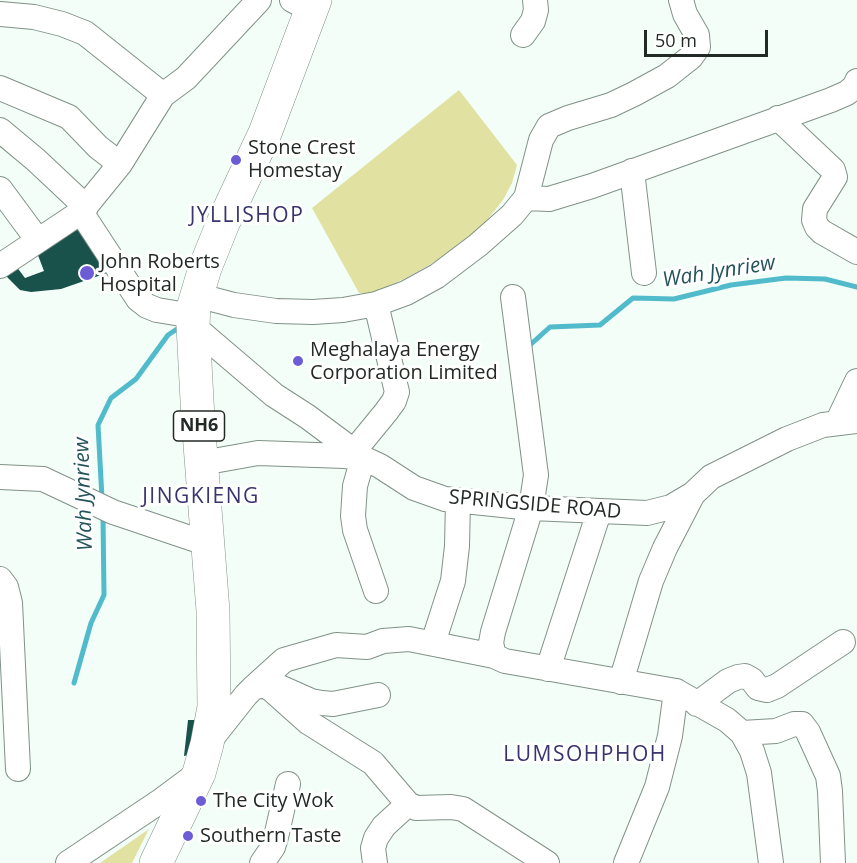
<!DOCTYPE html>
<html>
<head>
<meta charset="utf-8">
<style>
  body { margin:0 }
  #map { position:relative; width:857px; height:863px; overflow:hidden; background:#f2fef7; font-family:"Open Sans",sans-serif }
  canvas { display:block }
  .scale { position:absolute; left:644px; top:30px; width:124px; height:27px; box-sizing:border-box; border:3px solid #232a26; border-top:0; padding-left:8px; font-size:18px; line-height:21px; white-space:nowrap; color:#232a26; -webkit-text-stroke:4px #fff; paint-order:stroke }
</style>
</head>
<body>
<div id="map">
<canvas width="857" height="863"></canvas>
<div class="scale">50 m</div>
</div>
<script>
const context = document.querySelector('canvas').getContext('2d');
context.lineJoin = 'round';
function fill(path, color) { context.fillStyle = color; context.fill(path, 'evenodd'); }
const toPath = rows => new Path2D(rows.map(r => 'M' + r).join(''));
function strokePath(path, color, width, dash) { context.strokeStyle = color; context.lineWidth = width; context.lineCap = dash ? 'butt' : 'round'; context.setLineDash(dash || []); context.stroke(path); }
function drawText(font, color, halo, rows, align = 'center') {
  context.font = font + ' "Open Sans",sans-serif'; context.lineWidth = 6; context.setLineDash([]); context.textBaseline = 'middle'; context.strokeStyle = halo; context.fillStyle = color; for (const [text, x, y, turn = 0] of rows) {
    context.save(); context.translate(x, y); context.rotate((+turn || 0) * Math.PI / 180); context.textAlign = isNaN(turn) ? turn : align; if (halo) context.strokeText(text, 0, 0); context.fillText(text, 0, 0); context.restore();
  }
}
fill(toPath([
  [459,90,517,165,512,183,503,200,480,229,445,256,406,278,374,293,359,293,312,208],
  [149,829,132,863,100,863]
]), '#e1e2a1');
strokePath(toPath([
  [530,345,550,327,600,325,633,298,674,299,731,285,786,278,825,279,857,287],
  [102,498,98,425,111,398,136,379,168,335,177,329],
  [74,683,91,623,104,595,103,516]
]), '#52bbcb', 5);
fill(toPath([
  [78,229,107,273,61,289,31,292,20,290,3,273,16,266,25,278,44,271,36,250],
  [188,720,200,720,196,753,184,756]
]), '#19514b');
const minor = toPath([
  [292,0,311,10],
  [0,14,34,17,62,24,85,33,163,95],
  [523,35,533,21,536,10,535,0],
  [0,88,69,117,98,147,120,164],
  [778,118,833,170,835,177,815,209,814,220,817,227,822,232,857,252],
  [0,130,36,160,86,207],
  [632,171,644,273],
  [0,189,37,239],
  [526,198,549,199,592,186,831,100,847,93,855,86,857,81],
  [81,212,138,299,147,306,157,310,193,316],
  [0,266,81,212,120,164,163,95,186,78,259,0],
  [196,295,234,305,276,311,313,312,343,310,376,304,406,293,437,276,478,245,512,215,526,198,541,140,549,126,568,118,611,105,634,94,667,76,691,57,698,47,697,35,685,14,681,0],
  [513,297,536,475,531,508,493,632,491,643,494,656,505,661,676,691,727,720,742,733,752,751,759,773,771,863],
  [193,326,274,395,308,417,363,458,355,486,353,516,355,530,376,591],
  [837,423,857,381],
  [354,451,386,412,394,401,397,392,376,304],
  [202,463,258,453,345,456,363,458,380,466,414,488,445,499,531,508,647,513,671,507,693,494,711,477,787,439,823,425,857,421],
  [0,477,43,479,113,512,208,544],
  [0,579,6,587,10,603,18,769],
  [433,643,453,581,457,546,458,501],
  [548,669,599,512],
  [621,682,651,581,665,548,693,494],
  [275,685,311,701,322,703,333,704,378,695],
  [253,688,284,660,336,645,367,647,383,641,409,639,494,656],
  [697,704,728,681,738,677,745,676,752,680,758,688,767,690,777,686,843,642],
  [742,733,776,731,794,724,802,724,808,732,828,776,830,791,833,863],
  [208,743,246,695,253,688,263,685,271,689,308,722,373,763,408,804,416,808,451,807,463,809,547,863],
  [68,863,162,800,197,774],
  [262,863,273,847,276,837,288,784],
  [375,863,373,848,376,838,384,826,408,804],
  [626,863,657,787,670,736,676,691]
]);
const highway = toPath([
  [156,863,199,773,207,744,214,707,213,611,198,419,193,326,194,305,205,268,223,223,265,133,315,0]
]);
strokePath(minor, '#809287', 26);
strokePath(highway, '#809287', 34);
strokePath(minor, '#fff', 24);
strokePath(highway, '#fff', 33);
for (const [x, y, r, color] of [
  [236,160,6,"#6c5dd7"],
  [87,273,8,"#6c5dd7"],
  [298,361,6,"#6c5dd7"],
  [201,801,6,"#6c5dd7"],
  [188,836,6,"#6c5dd7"]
]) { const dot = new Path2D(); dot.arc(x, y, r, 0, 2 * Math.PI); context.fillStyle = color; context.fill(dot); strokePath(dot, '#fff', 2); }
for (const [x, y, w] of [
  [199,426,51]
]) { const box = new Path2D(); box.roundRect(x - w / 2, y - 15, w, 30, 4.5); context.fillStyle = '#fff'; context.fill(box); strokePath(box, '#232a26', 1.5); }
drawText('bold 18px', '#232a26', null, [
  ["NH6",199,426]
]);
drawText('20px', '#232a26', '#fff', [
  ["Stone Crest",248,148],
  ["Homestay",248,171],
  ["John Roberts",100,262],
  ["Hospital",100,285],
  ["Meghalaya Energy",310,350],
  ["Corporation Limited",310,373],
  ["The City Wok",213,801],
  ["Southern Taste",200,836]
], 'left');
drawText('20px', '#232a26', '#fff', [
  ["SPRINGSIDE ROAD",535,505,5]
]);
context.letterSpacing = '1.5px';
drawText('21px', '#39346f', '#fff', [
  ["JYLLISHOP",247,216],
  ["JINGKIENG",201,497],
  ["LUMSOHPHOH",585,755]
]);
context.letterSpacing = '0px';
drawText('italic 21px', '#25535b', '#fff', [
  ["Wah Jynriew",719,272,-9],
  ["Wah Jynriew",84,494,-92]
]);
</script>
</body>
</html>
